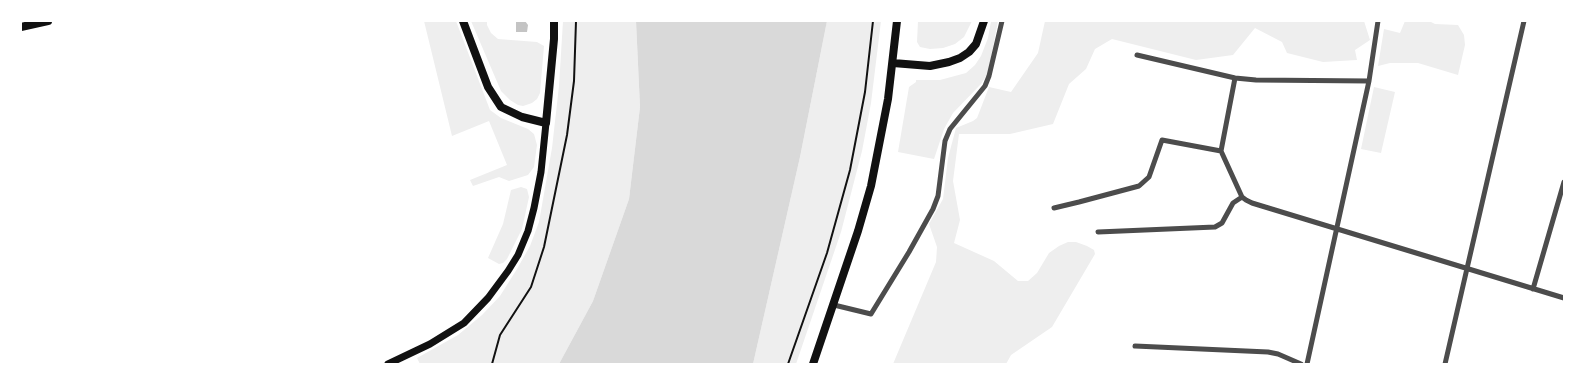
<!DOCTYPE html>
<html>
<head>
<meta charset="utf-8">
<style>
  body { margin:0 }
  #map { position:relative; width:1585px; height:385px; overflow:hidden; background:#fff; font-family:"Source Sans 3",sans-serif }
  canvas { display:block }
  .frame { position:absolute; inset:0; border:22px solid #fff; pointer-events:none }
</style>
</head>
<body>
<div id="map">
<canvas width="1585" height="385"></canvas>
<div class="frame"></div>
</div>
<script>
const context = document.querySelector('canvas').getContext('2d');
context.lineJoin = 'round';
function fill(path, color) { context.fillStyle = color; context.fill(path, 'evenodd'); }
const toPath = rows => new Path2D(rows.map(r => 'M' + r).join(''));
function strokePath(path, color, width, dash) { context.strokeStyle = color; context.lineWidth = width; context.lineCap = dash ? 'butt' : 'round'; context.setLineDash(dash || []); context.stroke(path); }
fill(toPath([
  [424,21,456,21,490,110,501,118,528,129,534,134,537,145,534,167,528,175,509,181,499,177,473,186,470,180,507,165,489,121,452,136],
  [471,21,487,21,487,25,491,33,498,39,537,42,544,46,540,93,537,99,532,103,523,106,518,105,510,100,501,91],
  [563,21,636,21,640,107,629,199,593,301,559,364,420,364,417,358,458,335,482,315,500,296,517,269,530,246,539,222,552,148,559,86],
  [827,21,881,21,871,103,862,151,841,232,796,364,753,364,800,157],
  [918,21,972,21,964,37,955,44,943,48,930,49,920,47,917,42],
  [991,21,998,21,988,73,981,84,953,113,944,129,934,159,898,152,909,87,916,82,916,80,940,80,966,73,975,65,981,56,988,38],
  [1045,21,1364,21,1370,40,1355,50,1357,60,1323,62,1287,53,1282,42,1255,28,1233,55,1196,60,1112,39,1095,49,1086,69,1069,84,1053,124,1010,134,959,134,953,181,960,220,954,243,994,261,1018,281,1028,281,1037,273,1049,253,1059,246,1068,242,1076,242,1087,246,1094,250,1095,254,1052,327,1011,355,1006,364,893,364,936,262,937,247,929,224,943,199,948,158,956,128,973,121,977,118,989,87,1011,92,1038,53],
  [1405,21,1429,21,1435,24,1458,25,1464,35,1465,45,1458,75,1418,63,1390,63,1378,66,1384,29,1400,33],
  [1374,87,1395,92,1381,153,1361,149],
  [521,187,527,189,529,197,522,229,507,259,503,263,499,264,488,258,503,224,511,190]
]), '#eee');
fill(toPath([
  [636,21,827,21,800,157,753,364,559,364,593,301,629,199,640,107]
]), '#d9d9d9');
fill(toPath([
  [516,21,525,21,528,25,527,32,516,32]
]), '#c4c4c4');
strokePath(toPath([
  [492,364,500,335,531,287,544,247,567,135,574,81,576,21],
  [788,364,827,253,850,170,865,92,873,21]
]), '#111', 2);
strokePath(toPath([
  [1137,55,1235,78,1256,80,1369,81],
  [1235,78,1221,151,1242,197,1246,200,1252,203,1564,298],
  [1054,208,1079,202,1139,186,1149,177,1162,140,1221,151],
  [1098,232,1215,227,1222,223,1233,203,1242,197],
  [1533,289,1564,182],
  [834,305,871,314,909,252,933,209,938,196,945,141,950,129,985,86,989,76,1002,21],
  [1135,346,1268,352,1278,354,1301,364],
  [1307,364,1369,81,1378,21],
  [1445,364,1524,21]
]), '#4c4c4c', 5);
strokePath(toPath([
  [388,364,430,344,464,323,488,298,508,271,518,255,528,231,534,208,541,172,546,123]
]), '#111', 7);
strokePath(toPath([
  [463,21,488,87,501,107,522,117,546,123,554,39,554,21],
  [21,27,48,21],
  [893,63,930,66,949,62,960,58,969,52,976,44,984,21],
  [813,364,858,231,871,186,888,99,897,21]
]), '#111', 8);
</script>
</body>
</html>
